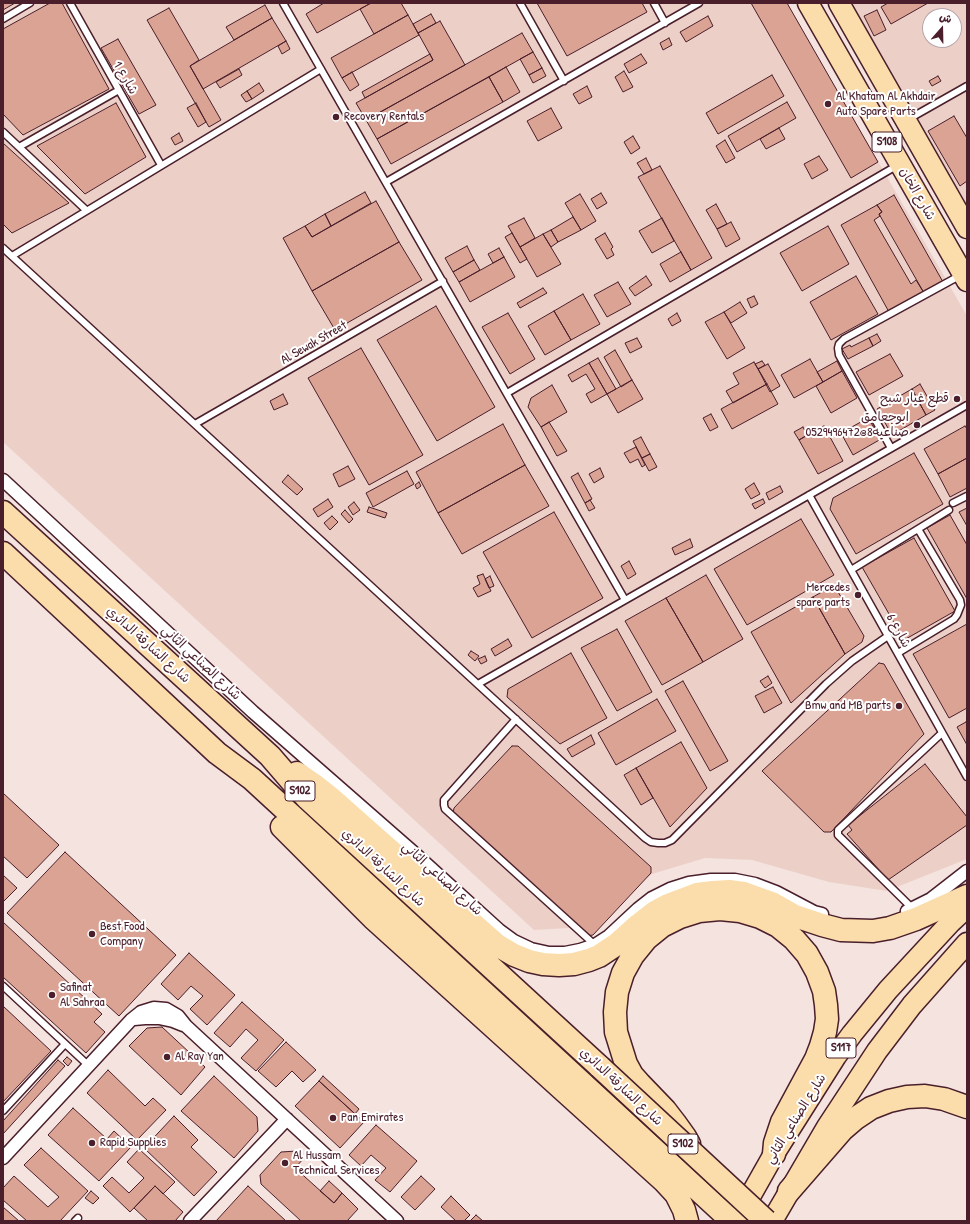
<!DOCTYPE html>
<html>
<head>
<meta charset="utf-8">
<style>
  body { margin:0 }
  #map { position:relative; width:970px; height:1224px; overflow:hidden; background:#f4e3df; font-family:"Patrick Hand","Playpen Sans Arabic",sans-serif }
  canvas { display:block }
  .frame { position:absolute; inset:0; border:4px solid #4a1f2b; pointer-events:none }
  .north { position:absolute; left:922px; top:8px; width:40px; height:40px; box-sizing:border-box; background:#fff; border:1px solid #b7a5aa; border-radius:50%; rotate:20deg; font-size:11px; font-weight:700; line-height:16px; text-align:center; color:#4a1f2b }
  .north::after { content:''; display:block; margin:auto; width:14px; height:18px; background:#4a1f2b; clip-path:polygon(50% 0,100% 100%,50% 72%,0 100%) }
</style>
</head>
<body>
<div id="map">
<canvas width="970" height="1224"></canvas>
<div class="frame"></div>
<div class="north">ش</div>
</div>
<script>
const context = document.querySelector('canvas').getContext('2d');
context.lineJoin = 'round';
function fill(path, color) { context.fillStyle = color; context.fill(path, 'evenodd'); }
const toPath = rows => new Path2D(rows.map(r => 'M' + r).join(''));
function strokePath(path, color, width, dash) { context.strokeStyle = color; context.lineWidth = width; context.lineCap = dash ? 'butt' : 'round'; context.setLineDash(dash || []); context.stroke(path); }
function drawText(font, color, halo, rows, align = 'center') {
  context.font = font + ' "Patrick Hand","Playpen Sans Arabic",sans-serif'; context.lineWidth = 4; context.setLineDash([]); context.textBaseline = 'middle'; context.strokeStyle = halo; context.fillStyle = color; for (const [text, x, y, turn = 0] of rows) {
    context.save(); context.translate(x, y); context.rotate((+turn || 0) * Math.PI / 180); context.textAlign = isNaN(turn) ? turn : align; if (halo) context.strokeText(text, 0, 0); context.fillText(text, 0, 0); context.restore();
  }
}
fill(toPath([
  [3,3,787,3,967,316,967,859,887,891,829,882,752,860,705,858,652,874,585,927,534,930,3,442],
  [851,3,967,3,967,208],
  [930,16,954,16,954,40,930,40]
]), '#ecd0c8');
const building = toPath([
  [3,3,15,3,3,10,3,3],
  [50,3,62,3,109,89,23,135,3,114,3,29,50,3],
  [324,3,371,3,317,33,306,14,324,3],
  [371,3,401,3,408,15,374,34,360,9,371,3],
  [537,3,642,3,647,12,567,56,537,3],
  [751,3,787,3,878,162,851,178,751,3],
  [888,3,928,3,891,24,881,7,888,3],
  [265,5,272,18,234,40,226,27,265,5],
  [169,8,199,60,190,66,221,120,209,127,147,20,169,8],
  [877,10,886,30,874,36,864,16,877,10],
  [431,14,436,23,418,33,413,24,431,14],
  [408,15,419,35,342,78,331,58,408,15],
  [708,16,713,26,686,42,680,32,708,16],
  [272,18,286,41,203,89,190,66,272,18],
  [440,21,465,65,366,120,356,103,433,60,418,33,440,21],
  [522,33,533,52,377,139,366,120,522,33],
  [669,38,672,45,663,50,660,43,669,38],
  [118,39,156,105,139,114,101,48,118,39],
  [286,41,290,49,282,54,278,46,286,41],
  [533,52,542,68,529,75,520,59,533,52],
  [430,54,433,60,365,98,362,92,430,54],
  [641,54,647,63,629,73,624,64,641,54],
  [506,67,520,92,503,102,489,77,506,67],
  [542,68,546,76,533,83,529,75,542,68],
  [239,69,242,75,220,88,216,82,239,69],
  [624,71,633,87,623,92,615,77,624,71],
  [352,72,359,85,350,91,342,78,352,72],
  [772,75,784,96,718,134,706,113,772,75],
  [938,76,941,81,932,86,929,81,938,76],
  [489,77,503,102,391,164,377,139,489,77],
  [259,83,264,91,252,99,247,91,259,83],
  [587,86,592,97,579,104,573,94,587,86],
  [247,91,252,99,246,102,241,95,247,91],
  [787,102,796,118,737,152,728,136,787,102],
  [116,103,146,157,85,194,37,146,116,103],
  [196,103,206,122,198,127,187,108,196,103],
  [551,108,562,128,538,141,527,121,551,108],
  [954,116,967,138,967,181,960,186,928,131,954,116],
  [779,128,785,139,766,149,760,139,779,128],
  [179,133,183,141,175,145,171,138,179,133],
  [633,136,640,148,631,154,624,142,633,136],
  [725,140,735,158,726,163,716,146,725,140],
  [3,143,69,203,12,233,3,224,3,143],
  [819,156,828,170,812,179,804,164,819,156],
  [646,158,652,170,644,174,637,163,646,158],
  [660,166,712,258,691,270,638,177,660,166],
  [365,192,371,203,331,226,325,214,365,192],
  [601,193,607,203,597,209,591,199,601,193],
  [580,194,596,221,581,230,565,203,580,194],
  [894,195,943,282,924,293,879,214,882,212,877,205,894,195],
  [376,201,399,242,312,291,283,238,305,226,312,237,376,201],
  [716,204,727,224,717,229,706,210,716,204],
  [877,205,882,212,879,214,880,216,874,220,911,284,916,280,924,293,889,312,841,225,877,205],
  [325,214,331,226,312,237,305,226,325,214],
  [573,217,581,230,558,242,551,230,573,217],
  [524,218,535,238,520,247,508,226,524,218],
  [662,218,674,241,652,253,639,231,662,218],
  [731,222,740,239,726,247,717,229,731,222],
  [828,226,849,264,802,291,780,253,828,226],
  [551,230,558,242,551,247,543,234,551,230],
  [512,233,527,259,520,263,505,237,512,233],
  [605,233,613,247,611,249,614,255,607,259,595,239,605,233],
  [543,234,561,264,537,277,520,247,543,234],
  [399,242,422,280,335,330,312,291,399,242],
  [467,246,474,260,453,272,445,258,467,246],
  [499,248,504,257,493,263,488,254,499,248],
  [681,252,691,270,670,282,660,264,681,252],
  [504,257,515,277,470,302,459,282,504,257],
  [474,260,480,270,459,282,453,272,474,260],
  [646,276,652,285,635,296,629,288,646,276],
  [856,276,878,314,831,340,810,302,856,276],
  [618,282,631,304,607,317,594,295,618,282],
  [543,288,547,293,520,308,517,303,543,288],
  [583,294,600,324,571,340,554,311,583,294],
  [754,296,758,304,751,308,747,299,754,296],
  [740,302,747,313,731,323,724,312,740,302],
  [436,306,495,407,437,441,377,340,436,306],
  [554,311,571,340,545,355,528,326,554,311],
  [724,312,745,348,727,359,705,322,724,312],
  [508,313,535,359,510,374,482,327,508,313],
  [677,313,681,321,672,326,668,319,677,313],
  [877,334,881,341,873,346,869,338,877,334],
  [637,338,642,347,630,353,625,343,637,338],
  [869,338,873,346,848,359,842,349,850,345,851,347,869,338],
  [361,348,423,455,369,485,308,378,361,348],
  [615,350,632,380,621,387,604,357,615,350],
  [890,354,903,376,869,395,856,372,890,354],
  [598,358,616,389,607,394,589,363,598,358],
  [810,359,823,382,794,398,781,375,810,359],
  [762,361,765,365,758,369,755,364,762,361],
  [837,361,842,371,823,382,817,372,837,361],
  [754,362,767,384,733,403,726,391,739,384,733,373,754,362],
  [589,363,607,394,591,403,586,394,595,389,586,374,572,382,568,375,589,363],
  [768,364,780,386,770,392,758,369,768,364],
  [842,371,857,398,831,413,816,386,842,371],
  [632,380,643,399,618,413,607,394,632,380],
  [767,384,778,404,732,429,721,409,767,384],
  [920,384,935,410,926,415,912,389,920,384],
  [552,385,567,412,541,427,528,407,531,398,552,385],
  [912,389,926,415,892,435,877,409,912,389],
  [283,394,288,404,274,410,270,401,283,394],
  [711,414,718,427,710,431,703,418,711,414],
  [868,418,881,439,853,455,841,433,868,418],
  [549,422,567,451,557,456,541,427,549,422],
  [503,424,525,465,438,513,416,472,503,424],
  [824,426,843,461,818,474,799,440,824,426],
  [965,426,967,429,967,458,938,474,924,449,965,426],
  [803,427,807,435,799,440,794,432,803,427],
  [641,437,650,454,642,458,633,441,641,437],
  [636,447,645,465,642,467,638,459,630,463,624,453,636,447],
  [914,453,943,504,856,554,830,509,833,498,914,453],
  [650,454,657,467,649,471,642,458,650,454],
  [967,458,967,488,950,497,938,474,967,458],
  [525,465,549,506,462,554,438,513,525,465],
  [348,466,355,479,339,487,333,474,348,466],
  [600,468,604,477,594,483,589,474,600,468],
  [407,471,414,484,373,507,366,493,407,471],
  [578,473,592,499,585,503,571,477,578,473],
  [288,475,303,489,297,495,282,482,288,475],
  [419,482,421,486,417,489,415,485,419,482],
  [754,483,760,494,751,499,745,489,754,483],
  [780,486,783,492,769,500,766,493,780,486],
  [328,499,333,507,318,517,313,509,328,499],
  [763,499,765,503,755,509,752,504,763,499],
  [590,500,595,508,589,511,585,503,590,500],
  [354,502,360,510,353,515,348,507,354,502],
  [369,507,387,513,385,518,367,512,369,507],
  [967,508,967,526,959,512,967,508],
  [345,510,353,519,349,523,341,514,345,510],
  [554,512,603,598,532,638,483,552,554,512],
  [950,515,967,545,967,599,927,528,950,515],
  [332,516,338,522,330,530,324,523,332,516],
  [801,519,834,575,747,625,714,569,801,519],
  [914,538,955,611,904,640,862,567,914,538],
  [690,539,693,547,675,555,672,548,690,539],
  [629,561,636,574,628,579,621,566,629,561],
  [483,574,491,591,478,597,473,588,480,584,477,576,483,574],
  [706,575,743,639,703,662,666,598,706,575],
  [490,576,494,586,489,588,485,579,490,576],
  [834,585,864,636,862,642,845,654,813,597,834,585],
  [813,597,845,654,791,703,751,632,813,597],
  [666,598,703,662,662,685,625,621,666,598],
  [967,624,967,708,949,718,913,654,967,624],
  [617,629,652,692,617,711,581,648,617,629],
  [508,639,512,646,495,656,491,649,508,639],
  [471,651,479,656,475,661,468,655,471,651],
  [571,653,607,718,560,744,507,697,508,689,571,653],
  [485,656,487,661,481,664,478,659,485,656],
  [879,663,884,664,924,734,831,832,824,832,762,771,879,663],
  [768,676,772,683,765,688,760,681,768,676],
  [683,681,728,761,710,771,665,691,683,681],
  [773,687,782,703,764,713,755,696,773,687],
  [657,699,676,731,616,765,598,733,657,699],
  [966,722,967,724,967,745,957,727,966,722],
  [591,735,595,744,572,757,567,749,591,735],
  [681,742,707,788,670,827,636,768,681,742],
  [512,746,518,746,651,867,651,873,593,935,586,936,453,814,454,808,512,746],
  [925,764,967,817,967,825,888,880,847,834,852,830,848,825,925,764],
  [636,768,653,798,641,805,624,775,636,768],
  [3,793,59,845,27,878,3,856,3,793],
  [65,852,176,955,119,1016,7,913,65,852],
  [3,875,17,888,3,902,3,875],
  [3,922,102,1014,94,1022,105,1032,86,1053,3,977,3,922],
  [189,953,235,995,207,1025,190,1009,203,996,191,986,178,1000,161,984,189,953],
  [242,1002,284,1040,256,1071,241,1058,258,1040,246,1029,230,1047,214,1033,242,1002],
  [3,1006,51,1051,3,1102,3,1006],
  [162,1027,205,1067,181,1095,129,1046,147,1028,162,1027],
  [286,1042,316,1070,303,1082,292,1071,276,1087,258,1071,286,1042],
  [67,1057,72,1061,68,1066,63,1061,67,1057],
  [58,1060,65,1066,3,1134,3,1121,58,1060],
  [108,1070,145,1106,153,1098,166,1110,137,1140,87,1093,108,1070],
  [214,1076,257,1117,258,1131,234,1158,181,1111,214,1076],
  [323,1076,359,1109,355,1114,319,1081,323,1076],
  [319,1081,364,1122,340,1148,295,1106,319,1081],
  [73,1108,107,1139,114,1131,131,1147,99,1181,48,1135,73,1108],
  [174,1116,198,1140,191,1147,217,1172,194,1196,144,1148,174,1116],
  [376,1125,417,1161,390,1192,375,1180,386,1168,371,1155,361,1166,349,1155,376,1125],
  [41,1148,88,1191,60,1221,27,1221,3,1200,3,1188,14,1176,48,1207,59,1197,24,1165,41,1148],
  [139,1149,175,1182,163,1194,155,1186,130,1212,103,1186,112,1177,129,1193,144,1178,127,1162,139,1149],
  [297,1151,304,1158,295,1168,334,1203,342,1193,358,1209,347,1221,301,1221,261,1184,260,1175,281,1152,297,1151],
  [421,1176,435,1189,415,1210,401,1197,421,1176],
  [329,1181,342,1193,334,1203,320,1191,329,1181],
  [155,1186,183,1212,175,1221,148,1221,134,1208,155,1186],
  [248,1186,286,1221,216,1221,248,1186],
  [91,1191,99,1198,93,1204,85,1198,91,1191],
  [451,1196,470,1215,464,1221,456,1221,441,1207,451,1196],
  [3,1207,19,1221,3,1221,3,1207],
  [476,1215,483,1221,470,1221,476,1215]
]);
fill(building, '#dba394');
strokePath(building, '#4a1f2b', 1);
const lane = toPath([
  [70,3,161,165],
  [283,3,625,600],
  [520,3,564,81],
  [654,3,665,23],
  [3,19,30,3],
  [907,120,967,86],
  [3,132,86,210],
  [19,147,119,90],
  [386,182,699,3],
  [3,248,645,838,651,842,658,843,665,843,672,840,826,684,852,661,888,636],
  [12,256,321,69],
  [507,393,898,165],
  [195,424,443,281],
  [891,448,839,355,838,348,839,344,844,339,961,275],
  [809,495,967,777],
  [953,503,967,496],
  [851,570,949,510],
  [898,653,954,619,957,615,961,605,960,600,918,529],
  [478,684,967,405],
  [516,719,444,800,444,805,445,809,595,945],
  [913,909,838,835,838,830,942,733],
  [3,986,89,1066],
  [3,1111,65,1044],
  [75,1221,78,1218]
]);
const street = toPath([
  [3,480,253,712,413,852,499,930,514,941,531,949,549,953,565,953,580,950,595,945,609,936,638,909,652,898,670,889,689,883,711,880,735,880,755,884,776,892,814,912,822,914],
  [907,911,931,899,967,871],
  [134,1019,145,1018,159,1018,173,1021,183,1025],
  [3,1158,131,1020,141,1012,154,1008,166,1009,178,1016,186,1026,397,1221],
  [190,1221,287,1119]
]);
const primary = toPath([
  [808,3,967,281],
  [839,3,967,228],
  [739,1216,774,1154,836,1056,852,1034,888,990,951,922,967,907],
  [772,1221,827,1127,877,1051,912,1005,967,943]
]);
const highway = toPath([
  [3,512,270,756,295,785,308,799,600,1067],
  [3,553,217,753,252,779,732,1221],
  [297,773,313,784,332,799,497,945,514,955,529,961,543,964,559,965,574,964,589,960,599,956,617,944,637,926,655,912,668,905,697,894,713,892,729,891,744,893,772,903,795,916,822,925,841,930,873,931,890,928,916,919,967,896],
  [282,827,373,918,664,1181,676,1194,684,1210,687,1221],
  [689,1144,685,1137,675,1123,665,1110,640,1084,632,1075,626,1064,616,1032,615,1012,617,992,623,973,633,955,646,939,662,926,680,917,699,911,720,909,740,911,760,917,778,926,794,939,807,954,817,972,824,991,826,1005,827,1019,825,1032,821,1046,816,1059,782,1122,775,1143,774,1154],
  [789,1191,842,1130,856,1118,871,1108,889,1101,907,1097,925,1096,944,1099,967,1107]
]);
strokePath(lane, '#4a1f2b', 9);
strokePath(street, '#4a1f2b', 15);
strokePath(primary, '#4a1f2b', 23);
strokePath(highway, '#4a1f2b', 25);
strokePath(lane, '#fff', 6);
strokePath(street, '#fff', 12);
strokePath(primary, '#fbddab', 20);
strokePath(highway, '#fbddab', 22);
const highwayBridge = toPath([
  [600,1067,766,1221]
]);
strokePath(highwayBridge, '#4a1f2b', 25, []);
strokePath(highwayBridge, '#fbddab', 22);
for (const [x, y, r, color] of [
  [828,104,4,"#4a1f2b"],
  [336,117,4,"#4a1f2b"],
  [957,399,4,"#4a1f2b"],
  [917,425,4,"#4a1f2b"],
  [858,595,4,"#4a1f2b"],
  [899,706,4,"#4a1f2b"],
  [92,934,4,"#4a1f2b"],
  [52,995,4,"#4a1f2b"],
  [167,1057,4,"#4a1f2b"],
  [333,1118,4,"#4a1f2b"],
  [92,1143,4,"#4a1f2b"],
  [285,1163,4,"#4a1f2b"]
]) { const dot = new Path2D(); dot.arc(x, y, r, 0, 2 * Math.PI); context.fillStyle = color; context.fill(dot); strokePath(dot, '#fff', 1.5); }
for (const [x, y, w] of [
  [887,142,30],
  [300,791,30],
  [841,1048,30],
  [683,1144,30]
]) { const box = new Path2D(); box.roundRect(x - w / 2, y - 10, w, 20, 3); context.fillStyle = '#fff'; context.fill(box); strokePath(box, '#4a1f2b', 1); }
drawText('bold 12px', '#4a1f2b', null, [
  ["S108",887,142],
  ["S102",300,791],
  ["S117",841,1048],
  ["S102",683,1144]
]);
drawText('13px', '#4a1f2b', '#fff', [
  ["شارع 1",125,78,60],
  ["شارع الخان",917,194,60],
  ["Al Sewak Street",314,343,-30],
  ["شارع 6",898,631,61],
  ["شارع الشارقة الدائري",148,645,42],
  ["شارع الصناعي الثاني",201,663,43],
  ["شارع الشارقة الدائري",383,868,43],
  ["شارع الصناعي الثاني",442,879,42],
  ["شارع الشارقة الدائري",621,1087,43],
  ["شارع الصناعي الثاني",796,1119,-58]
]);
drawText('13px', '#4a1f2b', '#fff', [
  ["Al Khatam Al Akhdair",836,97],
  ["Auto Spare Parts",836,112],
  ["Recovery Rentals",344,117],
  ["قطع غيار شبح",949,399,"right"],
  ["ابوجعامق",909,418,"right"],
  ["صناعيه8@0529496472",909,433,"right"],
  ["Mercedes",850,588,"right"],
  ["spare parts",850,603,"right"],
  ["Bmw and MB parts",891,706,"right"],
  ["Best Food",100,927],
  ["Company",100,942],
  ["Safinat",60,988],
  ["Al Sahraa",60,1003],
  ["Al Ray Yan",175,1057],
  ["Pan Emirates",341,1118],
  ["Rapid Supplies",100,1143],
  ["Al Hussam",293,1156],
  ["Technical Services",293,1171]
], 'left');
</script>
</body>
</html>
